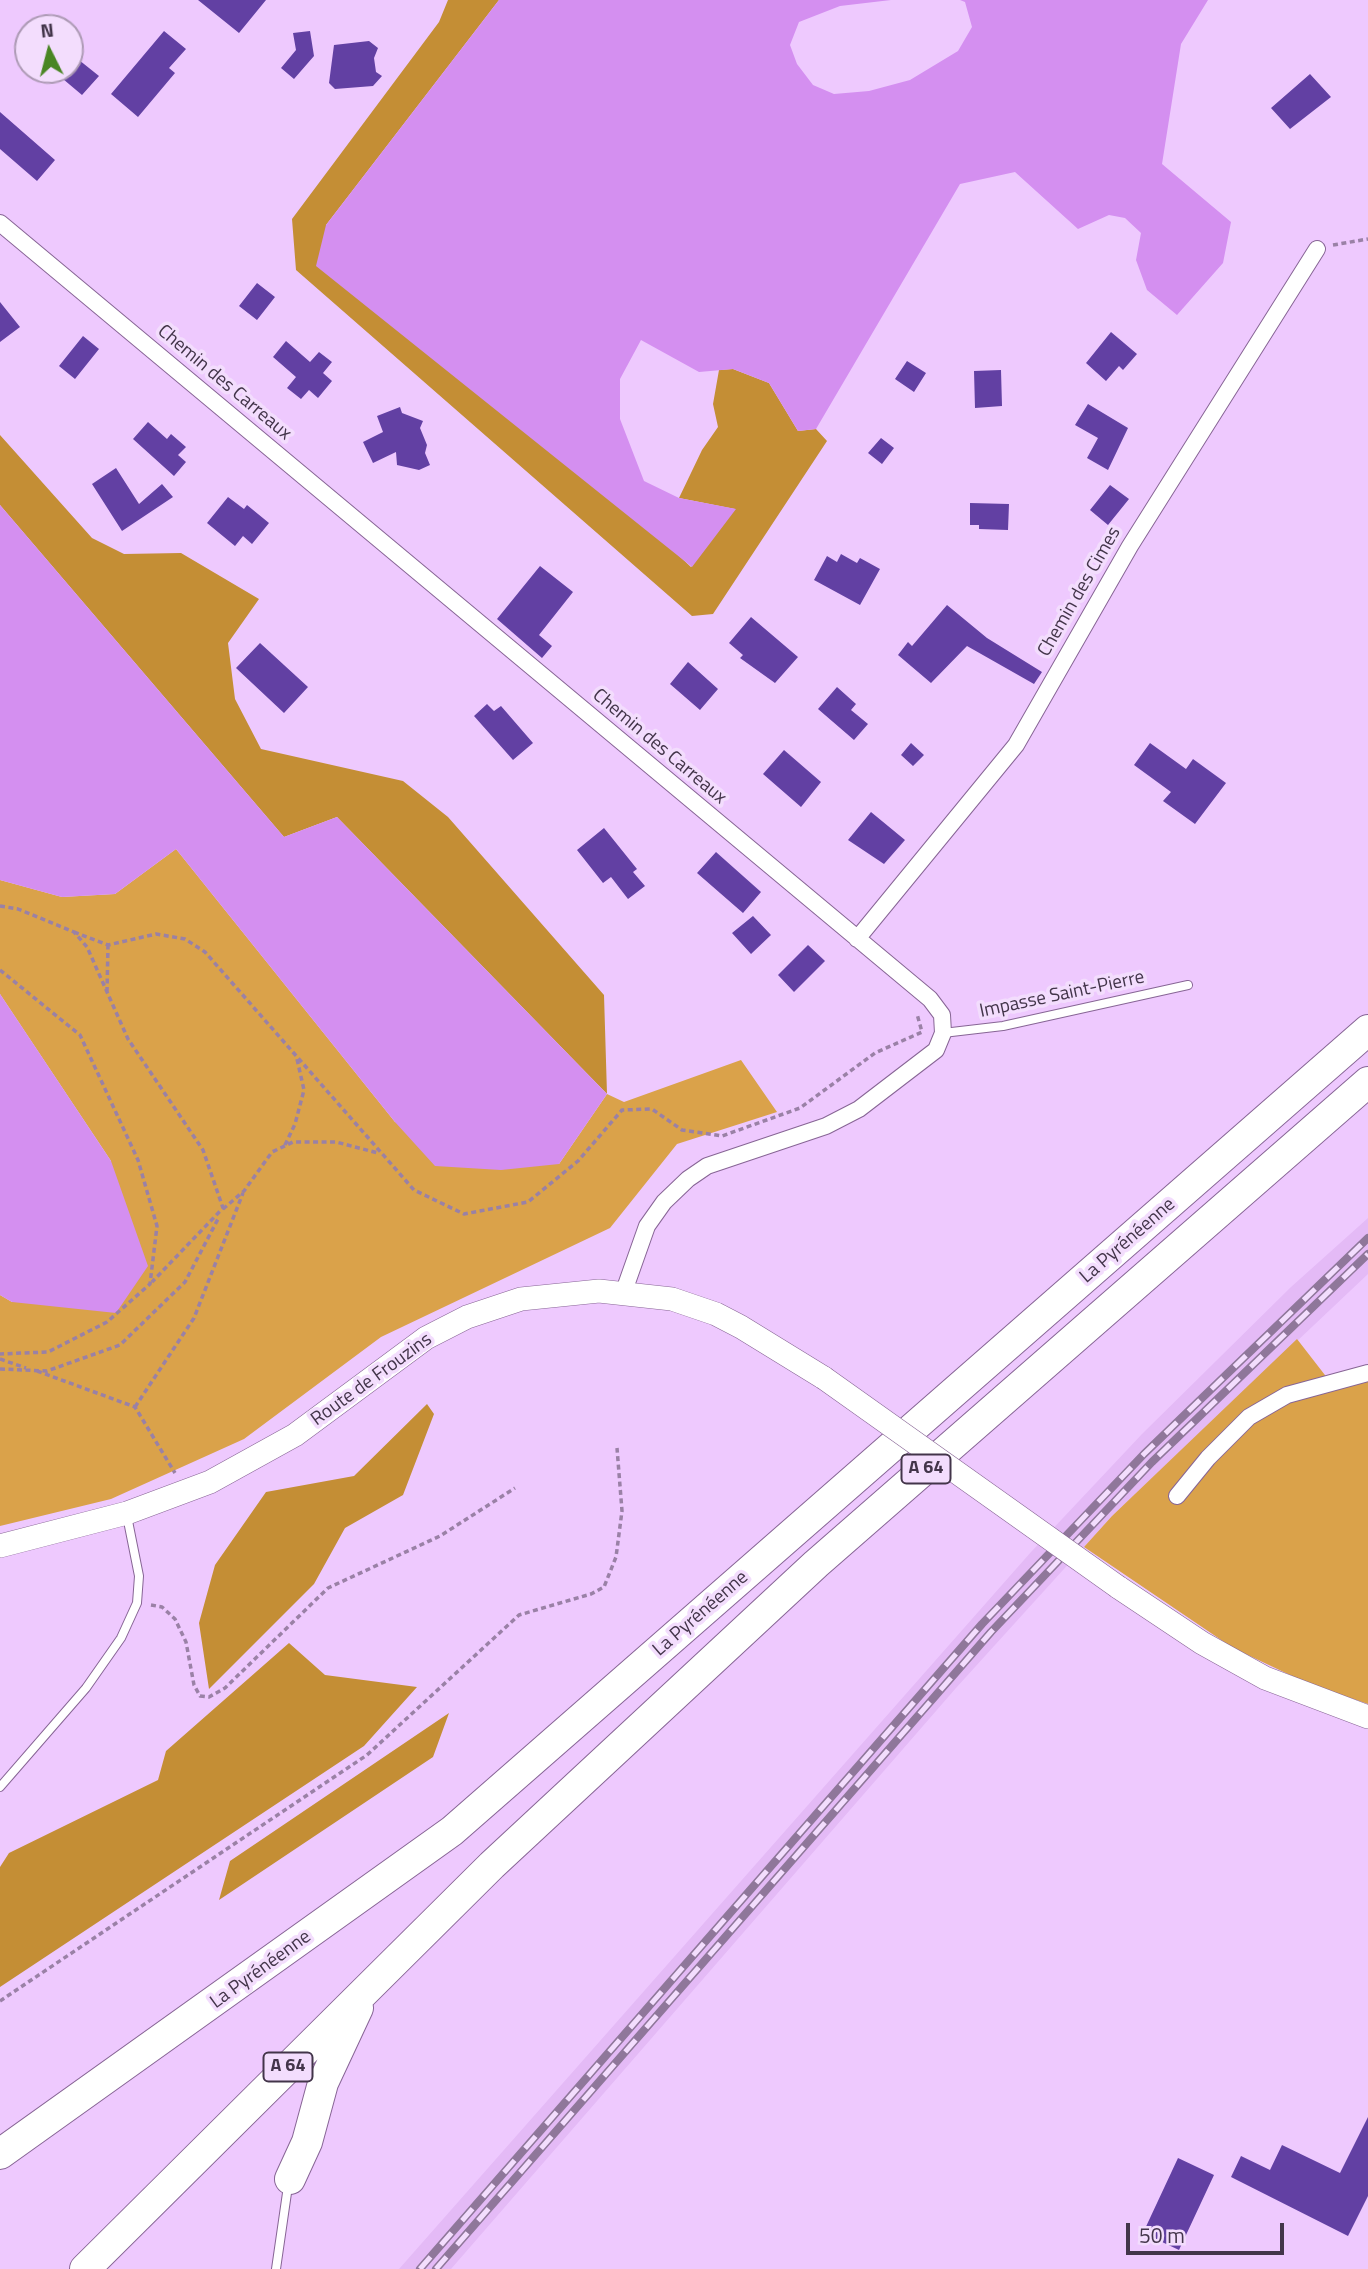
<!DOCTYPE html>
<html>
<head>
<meta charset="utf-8">
<style>
  body { margin:0 }
  #map { position:relative; width:1368px; height:2269px; overflow:hidden; background:#eec9fe; font-family:"Titillium Web",sans-serif }
  canvas { display:block }
  .north { position:absolute; left:14px; top:14px; width:70px; height:70px; box-sizing:border-box; background:#f3ddfd; border:2px solid #ad9ab5; border-radius:50%; rotate:354deg; font-size:19px; font-weight:700; line-height:28px; text-align:center; color:#43354a }
  .north::after { content:''; display:block; margin:auto; width:24px; height:32px; background:#4a8624; clip-path:polygon(50% 0,100% 100%,50% 72%,0 100%) }
  .scale { position:absolute; left:1126px; top:2223px; width:158px; height:32px; box-sizing:border-box; border:4px solid #43354a; border-top:0; padding-left:9px; font-size:21px; line-height:24px; white-space:nowrap; color:#43354a; -webkit-text-stroke:5px #f3ddfd; paint-order:stroke }
</style>
</head>
<body>
<div id="map">
<canvas width="1368" height="2269"></canvas>
<div class="north">N</div>
<div class="scale">50 m</div>
</div>
<script>
const context = document.querySelector('canvas').getContext('2d');
context.lineJoin = 'round';
function fill(path, color) { context.fillStyle = color; context.fill(path, 'evenodd'); }
const toPath = rows => new Path2D(rows.map(r => 'M' + r).join(''));
function strokePath(path, color, width, dash) { context.strokeStyle = color; context.lineWidth = width; context.lineCap = dash ? 'butt' : 'round'; context.setLineDash(dash || []); context.stroke(path); }
function drawText(font, color, halo, rows, align = 'center') {
  context.font = font + ' "Titillium Web",sans-serif'; context.lineWidth = 7; context.setLineDash([]); context.textBaseline = 'middle'; context.strokeStyle = halo; context.fillStyle = color; for (const [text, x, y, turn = 0] of rows) {
    context.save(); context.translate(x, y); context.rotate((+turn || 0) * Math.PI / 180); context.textAlign = isNaN(turn) ? turn : align; if (halo) context.strokeText(text, 0, 0); context.fillText(text, 0, 0); context.restore();
  }
}
fill(toPath([
  [1368,1218,1368,1274,1112,1516,956,1688,451,2269,399,2269,1031,1552,1142,1434,1291,1287]
]), '#e4baf6');
fill(toPath([
  [176,849,395,1122,559,1164,607,1094,624,1102,741,1060,777,1112,677,1144,610,1228,381,1337,244,1439,111,1499,0,1526,0,1295,12,1302,111,1161,0,994,0,880,62,897,115,894],
  [1297,1339,1335,1388,1368,1381,1368,1704,1309,1684,1233,1648,1084,1547,1112,1516]
]), '#daa24a');
fill(toPath([
  [448,0,499,0,326,225,691,567,735,509,679,498,702,450,718,427,713,404,719,370,733,369,769,383,798,431,816,429,827,441,713,614,692,616,296,270,292,219,439,22],
  [0,435,92,538,124,554,181,553,259,599,228,643,235,699,261,749,403,781,448,817,604,995,607,1094,337,817,284,837,0,505],
  [427,1404,434,1414,403,1495,345,1528,314,1584,209,1689,199,1623,215,1565,266,1492,354,1476],
  [289,1643,325,1675,417,1687,364,1746,0,1987,0,1867,9,1853,158,1780,166,1751],
  [449,1713,433,1757,219,1900,230,1861]
]), '#c48e35');
fill(toPath([
  [499,0,891,0,840,6,799,22,790,45,797,64,813,85,834,94,869,91,910,80,958,51,972,27,965,2,960,0,1208,0,1181,44,1162,164,1231,222,1223,263,1177,315,1147,290,1136,260,1141,233,1125,218,1109,215,1078,229,1015,172,960,184,816,429,798,431,769,383,733,369,699,372,641,340,620,379,620,419,644,481,679,498,736,509,692,567,316,266,326,225],
  [0,505,284,837,337,817,607,1094,559,1164,501,1170,435,1166,395,1122,176,849,115,894,62,897,0,880],
  [0,994,111,1161,148,1266,116,1313,12,1302,0,1295]
]), '#d48ff0');
fill(toPath([
  [198,0,266,0,239,33],
  [164,31,186,49,169,68,175,73,138,117,111,94],
  [310,31,314,56,294,79,281,68,296,50,293,33],
  [369,41,378,48,374,58,376,72,382,76,373,86,335,89,329,83,334,45],
  [79,60,99,76,82,95,63,79],
  [1310,74,1331,97,1290,129,1271,108],
  [0,112,55,160,37,181,0,149],
  [257,283,275,297,257,320,239,306],
  [0,302,20,327,0,342],
  [1111,332,1137,354,1123,370,1119,366,1106,381,1086,363],
  [83,336,99,349,75,379,59,366],
  [286,341,310,362,319,352,332,362,323,373,332,381,318,398,309,390,301,399,287,388,296,377,273,357],
  [907,361,926,373,914,392,895,379],
  [1001,370,1002,406,975,408,974,371],
  [1088,404,1128,428,1108,470,1087,458,1098,438,1075,425],
  [400,407,402,413,423,421,420,428,427,445,425,453,430,465,419,470,397,465,396,452,373,463,363,442,383,432,377,416],
  [148,422,167,439,171,434,186,447,178,455,186,462,174,476,133,439],
  [881,438,894,448,882,464,868,453],
  [116,468,139,504,162,484,173,497,122,531,92,484],
  [1110,485,1129,499,1108,525,1090,510],
  [228,497,244,509,247,505,269,523,252,544,243,536,235,546,207,523],
  [970,503,1009,504,1008,530,979,529,979,525,970,525],
  [841,554,857,563,860,558,880,569,860,605,814,580,827,556,837,562],
  [540,566,573,592,539,635,552,646,542,658,497,619],
  [947,605,987,638,1042,672,1034,684,967,646,931,683,898,655,908,642,912,646],
  [751,617,798,657,775,683,740,658,743,655,729,643],
  [260,643,308,687,284,713,236,668],
  [688,662,718,689,700,710,670,684],
  [837,687,856,704,851,710,868,724,854,740,818,709],
  [487,704,494,711,501,706,533,743,513,760,474,716],
  [911,743,924,755,913,766,901,755],
  [1150,743,1186,769,1193,759,1226,783,1195,824,1163,801,1171,792,1134,765],
  [784,750,821,782,801,807,763,774],
  [871,812,905,840,884,864,848,840],
  [604,828,637,869,633,872,645,886,628,899,611,877,603,883,577,850],
  [716,852,761,892,743,913,697,873],
  [753,916,771,935,751,954,732,933],
  [808,945,825,961,794,992,778,975],
  [1368,2117,1368,2196,1348,2236,1231,2177,1241,2156,1270,2170,1282,2145,1340,2173],
  [1178,2158,1214,2175,1179,2250,1143,2233]
]), '#6240a3');
const service = toPath([
  [943,1033,1003,1026,1188,985],
  [0,1787,86,1688,121,1638,137,1603,139,1576,127,1516],
  [276,2269,288,2186]
]);
const minor = toPath([
  [0,223,930,999,942,1015,943,1033,936,1050,859,1109,826,1126,707,1166,688,1179,664,1202,647,1226,624,1291],
  [857,939,1016,745,1130,546,1317,249],
  [1177,1496,1208,1458,1249,1417,1287,1395,1368,1373]
]);
const secondary = toPath([
  [0,1546,127,1513,210,1482,295,1435,426,1338,467,1317,521,1299,599,1291,672,1299,716,1314,741,1327,824,1378],
  [1118,1587,1202,1643,1265,1678,1368,1717]
]);
const motorway = toPath([
  [0,2154,452,1831,1368,1030],
  [290,2179,307,2142,323,2083,358,2008],
  [85,2269,492,1865,816,1564,1368,1082]
]);
strokePath(service, '#876595', 10);
strokePath(minor, '#876595', 18);
strokePath(secondary, '#876595', 24);
strokePath(motorway, '#876595', 32);
strokePath(toPath([
  [1333,245,1368,239],
  [0,906,18,909,74,932,87,947,128,1039,203,1150,223,1208,152,1282],
  [74,932,108,945,156,934,185,939,205,952,414,1190,464,1214,528,1202,578,1161,622,1110,652,1109,682,1130,722,1136,800,1108,875,1053,922,1032,917,1014],
  [0,970,80,1035,138,1160,157,1226,150,1284,107,1322,48,1352,0,1354],
  [107,992,108,945],
  [285,1145,295,1124,304,1090,297,1059],
  [223,1209,244,1191,272,1152,293,1142,336,1142,378,1153],
  [0,1359,26,1368],
  [0,1369,47,1371,120,1345,185,1282,218,1219],
  [37,1371,135,1407,175,1473],
  [135,1407,194,1318,243,1193],
  [151,1605,162,1607,175,1619,186,1642,194,1685,200,1696,209,1697,225,1688,328,1588,440,1536,515,1488],
  [0,2001,367,1755,519,1615,591,1594,604,1587,616,1557,622,1511,617,1448]
]), '#9a81a6', 3.5, [5, 3.5]);
strokePath(service, '#fff', 8);
strokePath(minor, '#fff', 16);
strokePath(secondary, '#fff', 23);
strokePath(motorway, '#fff', 30);
const rail = toPath([
  [420,2269,982,1624,1144,1454,1368,1238],
  [436,2269,991,1632,1152,1462,1368,1254]
]);
strokePath(rail, '#8f779a', 8);
strokePath(rail, '#f3ddfd', 5, [16]);
const secondaryBridge = toPath([
  [824,1378,1118,1587]
]);
strokePath(secondaryBridge, '#876595', 24, []);
strokePath(secondaryBridge, '#fff', 23);
for (const [x, y, w] of [
  [926,1469,49],
  [288,2067,49]
]) { const box = new Path2D(); box.roundRect(x - w / 2, y - 14.5, w, 29, 5); context.fillStyle = '#f3ddfd'; context.fill(box); strokePath(box, '#43354a', 2); }
drawText('bold 18px', '#43354a', null, [
  ["A 64",926,1469],
  ["A 64",288,2067]
]);
drawText('19px', '#43354a', '#f3ddfd', [
  ["Chemin des Carreaux",224,383,40],
  ["Chemin des Cimes",1080,592,-60],
  ["Chemin des Carreaux",659,747,40],
  ["Impasse Saint-Pierre",1062,995,-12],
  ["La Pyrénéenne",1128,1241,-41],
  ["Route de Frouzins",372,1380,-36],
  ["La Pyrénéenne",701,1614,-41],
  ["La Pyrénéenne",261,1970,-36]
]);
</script>
</body>
</html>
